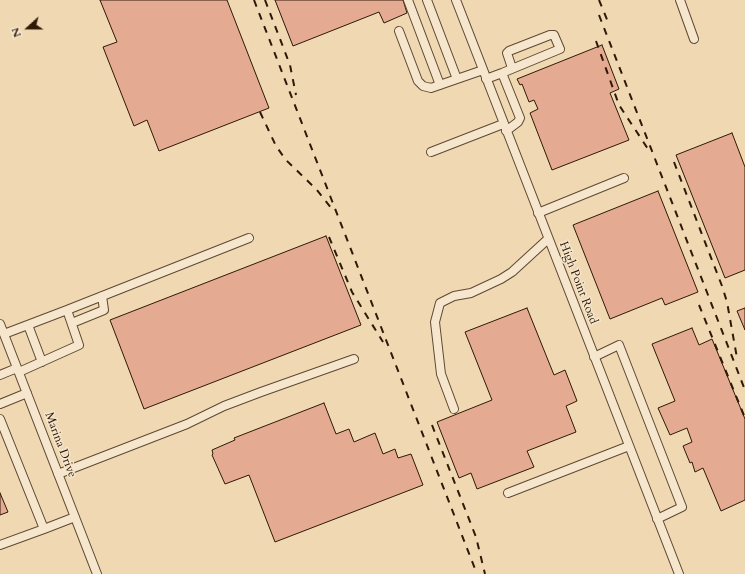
<!DOCTYPE html>
<html>
<head>
<meta charset="utf-8">
<style>
  body { margin:0 }
  #map { position:relative; width:745px; height:574px; overflow:hidden; background:#efd8b2; font-family:Cardo,serif }
  canvas { display:block }
  .north { position:absolute; left:8px; top:8px; width:40px; height:40px; -webkit-text-stroke:3px #f5e6cd; paint-order:stroke; rotate:249deg; font-size:11px; font-weight:700; line-height:16px; text-align:center; color:#2e1906 }
  .north::after { content:''; display:block; margin:auto; width:14px; height:18px; background:#2e1906; clip-path:polygon(50% 0,100% 100%,50% 72%,0 100%) }
</style>
</head>
<body>
<div id="map">
<canvas width="745" height="574"></canvas>
<div class="north">N</div>
</div>
<script>
const context = document.querySelector('canvas').getContext('2d');
context.lineJoin = 'round';
function fill(path, color) { context.fillStyle = color; context.fill(path, 'evenodd'); }
const toPath = rows => new Path2D(rows.map(r => 'M' + r).join(''));
function strokePath(path, color, width, dash) { context.strokeStyle = color; context.lineWidth = width; context.lineCap = dash ? 'butt' : 'round'; context.setLineDash(dash || []); context.stroke(path); }
function drawText(font, color, halo, rows, align = 'center') {
  context.font = font + ' Cardo,serif'; context.lineWidth = 3; context.setLineDash([]); context.textBaseline = 'middle'; context.strokeStyle = halo; context.fillStyle = color; for (const [text, x, y, turn = 0] of rows) {
    context.save(); context.translate(x, y); context.rotate((+turn || 0) * Math.PI / 180); context.textAlign = isNaN(turn) ? turn : align; if (halo) context.strokeText(text, 0, 0); context.fillText(text, 0, 0); context.restore();
  }
}
const building = toPath([
  [100,0,227,0,269,108,159,151,147,120,134,126,103,47,117,42,100,0],
  [275,0,403,0,407,13,384,23,379,12,293,46,275,0],
  [602,45,619,89,610,93,629,140,552,170,530,113,538,109,534,100,529,102,522,84,520,85,517,79,602,45],
  [732,133,745,167,745,270,725,278,676,155,732,133],
  [658,191,698,292,665,305,662,298,610,319,573,225,658,191],
  [326,236,361,325,144,409,110,320,326,236],
  [527,308,554,375,565,370,577,401,566,406,576,432,527,451,534,467,477,489,471,473,459,478,437,422,492,400,465,332,527,308],
  [745,308,745,330,737,311,745,308],
  [692,328,699,345,712,339,745,419,745,500,721,511,703,468,695,472,692,462,690,463,683,446,692,442,687,428,670,435,658,408,675,401,652,344,692,328],
  [324,403,336,434,349,429,354,442,375,433,383,454,395,449,398,458,411,454,423,485,275,542,249,475,225,484,212,455,213,454,212,450,235,440,234,438,324,403],
  [0,493,8,512,0,515,0,493]
]);
fill(building, '#e5aa92');
strokePath(building, '#2e1906', 1);
const minor = toPath([
  [408,0,440,85],
  [427,0,457,79],
  [456,0,679,574],
  [680,0,694,39],
  [399,31,418,81,423,86,431,88,483,70],
  [502,73,520,118,518,122,506,131],
  [486,79,502,73,560,49,554,35,550,35,509,51,507,53,512,68],
  [431,152,503,124],
  [538,213,624,178],
  [67,310,249,238],
  [72,323,104,310,102,296],
  [0,324,97,574],
  [28,325,42,362],
  [4,334,67,310,79,345,19,372],
  [594,357,619,345,682,507,657,519],
  [0,375,17,368],
  [0,404,27,393],
  [454,409,441,374,435,322,440,303,454,296,471,293,501,279,512,272,548,239],
  [0,419,44,529,75,517],
  [58,474,187,424,224,406,261,392,354,359],
  [508,493,629,446],
  [0,545,44,529]
]);
strokePath(minor, '#5e4931', 10);
strokePath(minor, '#f5e6cd', 8);
strokePath(toPath([
  [254,0,477,574],
  [265,0,290,65,296,95],
  [599,0,608,22],
  [599,15,745,390],
  [596,41,619,105,648,149],
  [260,112,276,146,286,160,317,190,332,209],
  [674,162,722,286,727,302,737,358],
  [329,237,352,292,383,342],
  [699,305,745,418],
  [432,425,476,537,485,574]
]), '#2e1906', 2, [7, 7]);
drawText('12px', '#2e1906', '#f5e6cd', [
  ["High Point Road",578,283,69],
  ["Marina Drive",60,445,69]
]);
</script>
</body>
</html>
